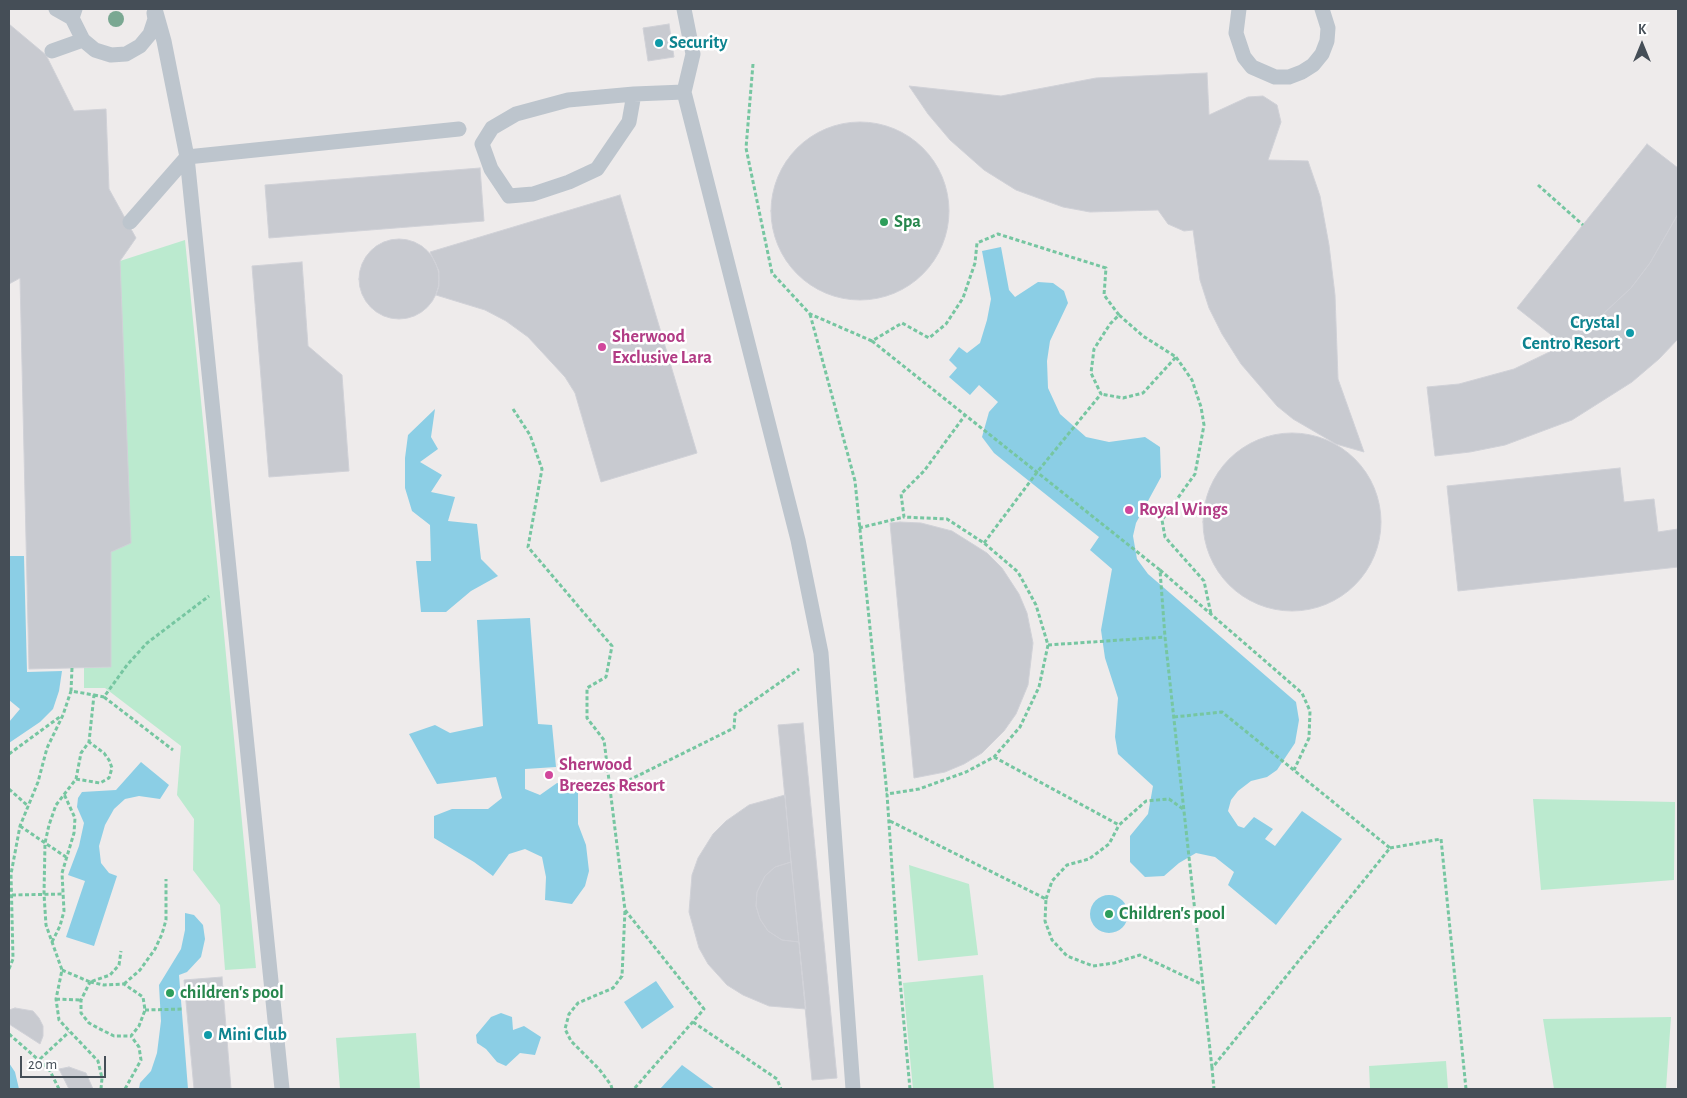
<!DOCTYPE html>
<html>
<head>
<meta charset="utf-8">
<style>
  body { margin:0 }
  #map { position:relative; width:1687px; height:1098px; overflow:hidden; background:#eeebeb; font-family:"Alegreya Sans",sans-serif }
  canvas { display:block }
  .frame { position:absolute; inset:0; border:10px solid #454e57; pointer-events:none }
  .north { position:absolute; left:1617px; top:20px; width:50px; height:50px; -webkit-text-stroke:4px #fff; paint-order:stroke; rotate:0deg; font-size:14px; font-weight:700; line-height:20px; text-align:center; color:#454e57 }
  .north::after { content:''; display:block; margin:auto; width:18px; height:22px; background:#454e57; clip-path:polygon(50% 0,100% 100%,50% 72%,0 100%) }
  .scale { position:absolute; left:20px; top:1056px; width:86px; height:22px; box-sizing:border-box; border:2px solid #454e57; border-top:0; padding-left:6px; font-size:15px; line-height:18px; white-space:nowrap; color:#454e57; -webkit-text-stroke:4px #fff; paint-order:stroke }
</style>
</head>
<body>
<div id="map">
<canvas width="1687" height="1098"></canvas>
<div class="frame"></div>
<div class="north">K</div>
<div class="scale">20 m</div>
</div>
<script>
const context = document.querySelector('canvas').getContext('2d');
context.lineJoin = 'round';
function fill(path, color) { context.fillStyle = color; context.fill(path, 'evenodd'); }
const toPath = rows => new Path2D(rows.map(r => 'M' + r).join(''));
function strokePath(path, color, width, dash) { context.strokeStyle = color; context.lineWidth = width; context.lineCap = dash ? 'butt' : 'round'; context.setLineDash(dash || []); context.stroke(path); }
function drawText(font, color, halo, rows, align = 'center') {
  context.font = font + ' "Alegreya Sans",sans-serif'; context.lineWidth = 5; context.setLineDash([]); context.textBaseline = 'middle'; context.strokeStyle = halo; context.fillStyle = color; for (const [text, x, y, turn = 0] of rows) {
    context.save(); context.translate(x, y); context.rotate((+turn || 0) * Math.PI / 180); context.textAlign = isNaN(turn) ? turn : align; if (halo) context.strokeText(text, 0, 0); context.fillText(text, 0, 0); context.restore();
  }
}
fill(toPath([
  [185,240,219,582,256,968,225,970,220,905,193,870,194,819,177,795,181,746,105,688,84,688,84,668,111,667,111,552,120,261],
  [1533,799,1675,802,1674,880,1541,890],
  [909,865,969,884,978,955,918,961],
  [983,975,994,1089,913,1089,903,983],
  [1671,1017,1666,1089,1554,1089,1543,1019],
  [416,1033,420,1089,340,1089,336,1038],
  [1446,1061,1448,1089,1370,1089,1369,1066]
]), '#bbeacf');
fill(toPath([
  [1001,247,1009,290,1015,297,1038,282,1053,283,1064,291,1068,303,1050,341,1047,361,1048,388,1060,414,1086,437,1109,442,1145,437,1160,447,1161,477,1136,523,1133,536,1137,559,1148,574,1296,702,1299,720,1295,743,1277,770,1267,777,1251,781,1238,791,1231,800,1228,811,1238,826,1244,828,1254,817,1273,829,1265,839,1275,846,1302,811,1342,839,1276,925,1228,885,1234,872,1215,857,1196,853,1179,863,1164,876,1145,877,1130,862,1130,836,1148,814,1153,786,1118,754,1115,737,1118,698,1105,658,1101,630,1112,569,1090,550,1099,537,994,453,982,437,989,412,998,402,979,385,970,395,949,377,957,368,949,360,959,347,967,353,980,343,987,320,991,299,982,251],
  [435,409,431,437,438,449,420,462,442,475,431,492,455,497,448,521,477,524,481,559,498,576,471,591,446,612,421,612,416,561,431,561,430,525,412,511,405,488,405,458,408,435],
  [9,556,24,556,27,672,62,671,59,691,53,709,40,722,9,743,9,722,20,709,9,700],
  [530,618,538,724,552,725,556,767,525,769,525,789,540,795,557,783,578,787,578,824,586,845,589,871,585,886,572,904,545,900,546,877,542,857,525,849,509,854,493,876,474,862,434,838,434,816,452,809,488,809,502,798,496,777,437,784,409,734,435,725,450,733,483,726,477,620],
  [141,762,169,785,160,799,139,796,125,799,114,809,105,825,99,846,101,863,109,873,117,876,94,946,66,937,85,881,68,875,79,846,84,823,77,807,78,798,82,792,116,790],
  '1090 914a19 19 0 1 1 38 0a19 19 0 1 1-38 0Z',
  [185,913,194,915,203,925,205,939,201,957,187,972,179,975,188,1089,139,1089,140,1083,151,1071,157,1053,161,1021,159,985,181,949,185,930],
  [656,981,674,1007,642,1029,624,1002],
  [501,1013,512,1017,513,1030,524,1026,541,1037,535,1055,520,1053,506,1066,497,1062,486,1049,477,1043,476,1035,491,1017],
  [9,1063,15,1072,19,1089,9,1089],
  [682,1065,715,1089,717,1089,660,1089]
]), '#8bcee5');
const building = toPath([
  [9,24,46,55,74,111,106,109,109,189,136,238,120,261,131,543,111,552,111,667,29,669,20,278,9,284,9,24],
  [669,24,674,57,648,61,643,28,669,24],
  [1207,73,1209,115,1248,97,1263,96,1277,105,1281,122,1268,160,1308,161,1320,196,1329,245,1335,295,1338,379,1364,452,1336,444,1293,419,1277,406,1241,364,1222,334,1209,308,1200,280,1193,230,1184,231,1168,224,1158,210,1090,212,1063,207,1016,190,984,170,950,140,928,114,909,86,1001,96,1096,78,1207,73],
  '771 211a89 89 0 1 1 178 0a89 89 0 1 1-178 0Z',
  [1647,144,1678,168,1678,214,1650,263,1631,288,1589,327,1564,345,1517,308,1647,144],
  [480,168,484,221,269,238,265,185,480,168],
  [620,195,697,453,601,482,575,393,565,377,528,337,506,321,485,310,436,295,439,286,439,271,430,252,620,195],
  [1678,214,1678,339,1659,359,1632,382,1572,420,1505,445,1470,452,1435,456,1427,387,1459,384,1514,369,1564,345,1589,327,1631,288,1650,263,1678,214],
  '359 279a40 40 0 1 1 80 0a40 40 0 1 1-80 0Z',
  [302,262,308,346,342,375,349,471,269,477,252,266,302,262],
  '1203 522a89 89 0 1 1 178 0a89 89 0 1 1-178 0Z',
  [1620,468,1624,502,1654,499,1658,532,1678,529,1678,567,1458,591,1447,486,1620,468],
  [900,522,921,523,952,531,987,553,1002,568,1019,594,1027,613,1033,643,1028,685,1016,714,1004,731,982,753,964,764,945,772,914,778,890,523,900,522],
  [803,723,837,1078,812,1080,778,725,803,723],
  [785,795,791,862,775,867,765,876,757,892,756,906,760,919,768,931,782,940,799,942,806,1009,769,1006,743,995,727,985,708,964,699,948,689,912,692,875,698,858,713,834,726,821,749,805,785,795],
  [791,862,799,942,782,940,768,931,760,919,756,906,757,892,765,876,775,867,791,862],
  [222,977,231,1089,194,1089,184,980,222,977],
  [15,1008,33,1011,39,1018,43,1026,43,1036,40,1044,9,1024,9,1010,15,1008],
  [69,1067,86,1073,93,1089,69,1089,59,1069,69,1067]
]);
fill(building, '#c8cad0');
strokePath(building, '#d0d1d7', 1);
strokePath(toPath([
  [753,64,746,148,772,273,810,314,872,341],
  [1538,185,1583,225],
  [810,314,855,481,887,794],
  [1119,315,1104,295,1106,268,998,234,977,243,975,263,963,298,946,324,929,338,902,323,872,341,1160,570,1165,637,1212,1068],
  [1176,357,1192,380,1201,407,1204,425,1195,474,1162,520,1165,537,1204,581,1211,614],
  [513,409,530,435,542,469,528,547,612,646,606,677,587,688,587,718,604,740,625,910,704,1009,634,1089],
  [859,528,904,517],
  [984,543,1038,471,1101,394,1091,373,1094,349,1110,324,1119,315,1143,336,1176,357,1143,393,1123,398,1101,394],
  [1160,570,1302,693,1310,711,1309,738,1294,770],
  [1048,645,1165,637],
  [72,668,71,691,94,695,89,742,81,753,76,779,56,805,49,825,45,843,44,894,46,925,62,970,56,999,59,1020,98,1061,102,1078,101,1089],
  [94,695,104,697,127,665,147,643,209,596],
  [104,697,173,750],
  [1174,717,1222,712,1390,848,1212,1068,1214,1089],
  [9,754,61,716],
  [994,757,1119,825,1146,801,1169,799,1183,809],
  [76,779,100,783,109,778,112,768,109,760,104,753,89,742],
  [9,789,28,806],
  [611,789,734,728,735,714,799,669],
  [890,821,1046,899,1045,921,1052,940,1067,956,1093,966,1114,963,1140,955,1201,984],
  [20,826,66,857],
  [1390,848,1441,839,1466,1089],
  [12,895,64,894],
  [1046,899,1052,881,1067,865,1089,859,1109,844,1119,825],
  [52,942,60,926,64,911,62,873,74,833,75,818,64,794],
  [9,969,13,959,11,874,20,826,38,782,47,748,63,715,71,691],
  [62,970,90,982,110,975,119,965,121,951],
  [90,982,104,985,124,984,143,997,145,1010,139,1026,131,1036,114,1036,98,1028,89,1023,81,1013,81,1000,90,982],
  [124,984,140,970,155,949,162,934,166,920,166,879],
  [56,999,81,1000],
  [145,1010,184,1009],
  [693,1022,777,1079,781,1089],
  [9,1034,49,1069,59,1089],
  [40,1059,69,1032],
  [125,1089,141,1060,139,1047,131,1036],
  [612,1089,611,1085,599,1069,571,1041,565,1029,569,1014,578,1003,613,988,622,976,625,910],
  [910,1089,899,970,887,794,919,789,966,772,994,757,1020,727,1039,687,1048,645,1036,605,1018,572,984,543,947,519,904,517,901,494,924,471,966,414]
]), '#76c6a1', 3, [4, 2.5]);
strokePath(toPath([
  [56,9,72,18],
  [75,9,72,18,83,40,95,50,111,55,126,54,140,46,150,34,155,19,154,13],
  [155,9,164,41,187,157,282,1089],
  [684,9,693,54,684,92,798,540,821,653,853,1089],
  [1239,9,1236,33,1244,57,1252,67,1275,77,1289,77,1302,72,1313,65,1322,54,1327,41,1328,28,1322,9],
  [52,51,83,40],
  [634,94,629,122,597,169,569,182,533,194,509,196,491,169,482,144,492,128,516,114,568,100,634,94,684,92],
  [130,222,187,157,459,129]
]), '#bdc5cd', 15);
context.fillStyle = '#7aa892';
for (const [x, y] of [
  [116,19]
]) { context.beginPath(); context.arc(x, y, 8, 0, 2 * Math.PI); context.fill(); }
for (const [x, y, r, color] of [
  [659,43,5,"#0f9aa8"],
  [884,222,5,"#2e9e5b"],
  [1630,333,5,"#0f9aa8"],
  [602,347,5,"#d1479c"],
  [1129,510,5,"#d1479c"],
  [549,775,5,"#d1479c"],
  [1109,914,5,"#2e9e5b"],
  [170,993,5,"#2e9e5b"],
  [208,1035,5,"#0f9aa8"]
]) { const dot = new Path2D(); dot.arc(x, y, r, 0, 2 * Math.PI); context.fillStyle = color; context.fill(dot); strokePath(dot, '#fff', 2); }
drawText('bold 18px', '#0d838f', '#fff', [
  ["Security",669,43],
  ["Crystal",1620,323,"right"],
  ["Centro Resort",1620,344,"right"],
  ["Mini Club",218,1035]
], 'left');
drawText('bold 18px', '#27864d', '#fff', [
  ["Spa",894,222],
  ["Children's pool",1119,914],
  ["children's pool",180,993]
], 'left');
drawText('bold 18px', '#b23c85', '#fff', [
  ["Sherwood",612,337],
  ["Exclusive Lara",612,358],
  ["Royal Wings",1139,510],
  ["Sherwood",559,765],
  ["Breezes Resort",559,786]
], 'left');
</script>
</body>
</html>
